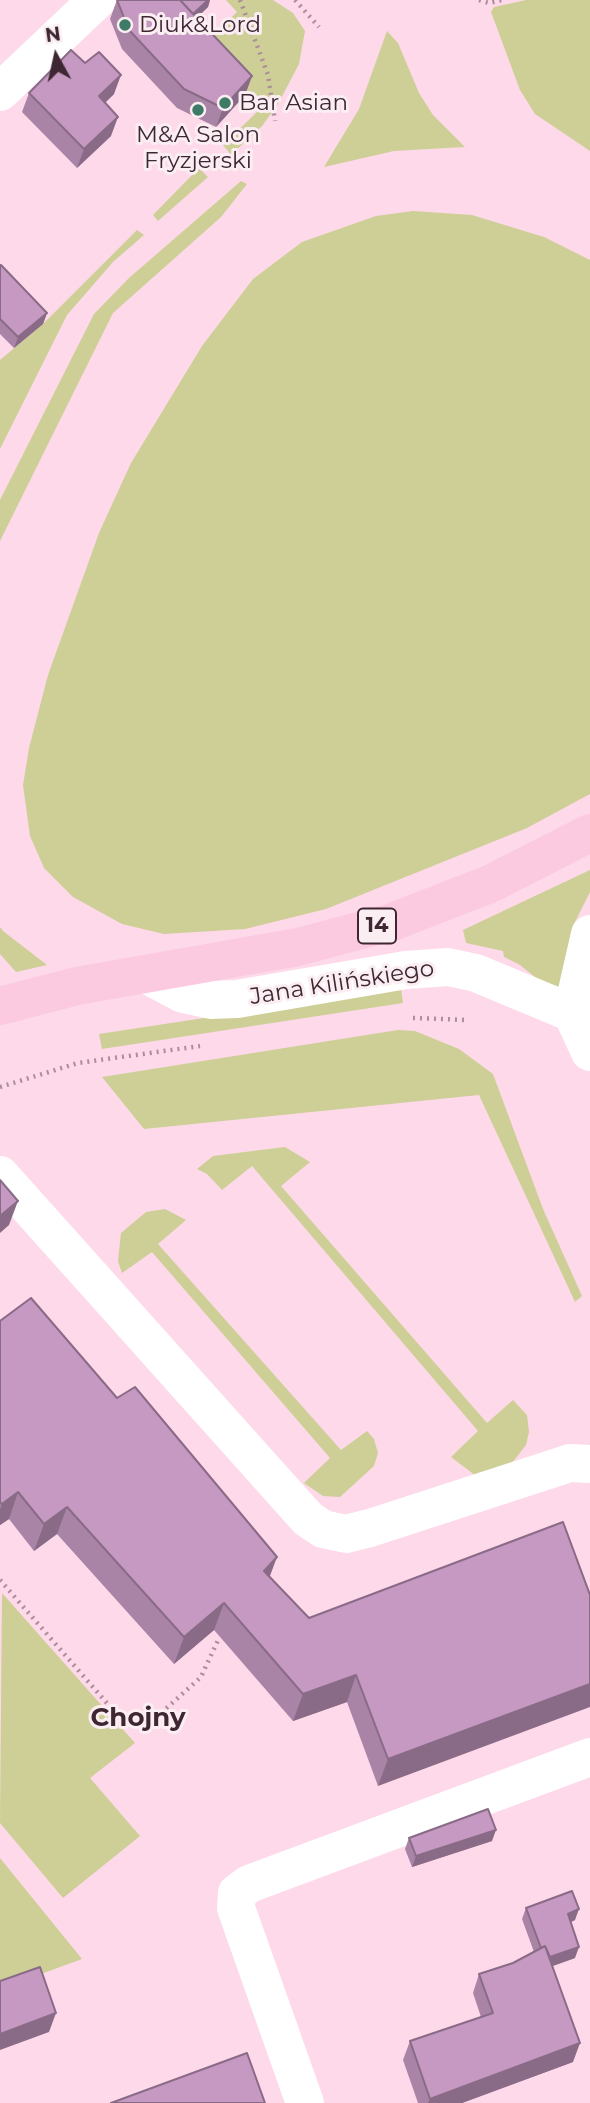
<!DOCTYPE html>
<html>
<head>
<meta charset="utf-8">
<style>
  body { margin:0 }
  #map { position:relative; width:590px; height:2103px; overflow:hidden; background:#fed9e9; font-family:Montserrat,sans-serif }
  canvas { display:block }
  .north { position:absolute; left:21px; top:21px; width:70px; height:70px; -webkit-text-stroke:5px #fbeef3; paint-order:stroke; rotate:352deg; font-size:19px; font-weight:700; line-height:28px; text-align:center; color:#3e2732 }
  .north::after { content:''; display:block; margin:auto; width:24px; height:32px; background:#3e2732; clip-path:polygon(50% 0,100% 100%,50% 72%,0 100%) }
</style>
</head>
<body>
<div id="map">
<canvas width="590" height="2103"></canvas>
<div class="north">N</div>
</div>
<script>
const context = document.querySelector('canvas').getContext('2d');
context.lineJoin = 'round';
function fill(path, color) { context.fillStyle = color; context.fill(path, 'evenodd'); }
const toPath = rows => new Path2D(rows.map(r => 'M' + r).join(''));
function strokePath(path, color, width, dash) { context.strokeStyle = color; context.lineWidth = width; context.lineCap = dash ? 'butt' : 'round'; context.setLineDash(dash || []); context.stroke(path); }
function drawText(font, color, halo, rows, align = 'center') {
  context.font = font + ' Montserrat,sans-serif'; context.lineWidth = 6; context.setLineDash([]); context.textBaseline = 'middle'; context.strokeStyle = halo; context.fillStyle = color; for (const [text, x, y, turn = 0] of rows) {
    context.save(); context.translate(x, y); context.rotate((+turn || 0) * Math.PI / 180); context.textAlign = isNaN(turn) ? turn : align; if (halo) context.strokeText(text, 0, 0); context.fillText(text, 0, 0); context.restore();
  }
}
fill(toPath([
  [226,0,273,0,293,13,305,31,299,64,278,104,262,126,231,155,223,145,259,110,200,48,237,12],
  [526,0,590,0,590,151,535,114,520,90,491,12,494,7],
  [387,31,398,43,419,93,433,115,465,147,394,151,324,167,359,109],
  [199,168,208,177,158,221,153,215],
  [241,181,247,184,221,217,113,313,0,541,0,500,94,314,129,278],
  [413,211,472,215,544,237,590,260,590,794,527,828,326,909,245,929,164,934,122,924,73,897,44,868,30,836,23,785,29,748,48,675,99,533,131,463,202,346,253,279,302,242,376,216],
  [137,230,144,235,113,262,67,315,0,449,0,360,43,324],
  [590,870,590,892,575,922,563,980,555,993,520,965,504,957,503,951,466,943,463,930],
  [0,927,3,931,47,965,16,972,0,954],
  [401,988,403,1003,102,1049,99,1034],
  [398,1030,415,1031,459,1049,493,1074,543,1209,582,1296,575,1302,479,1095,144,1129,102,1077],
  [285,1147,310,1162,281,1186,487,1423,513,1400,527,1415,529,1432,526,1445,505,1472,476,1476,451,1457,478,1431,252,1166,222,1190,207,1174,197,1169,213,1156],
  [165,1209,186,1220,158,1244,341,1450,367,1431,374,1439,378,1453,374,1466,340,1497,323,1496,304,1483,330,1458,152,1252,122,1273,118,1261,121,1233,146,1212],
  [2,1593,135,1743,90,1778,140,1836,63,1898,0,1823],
  [0,1858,82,1959,0,1989]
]), '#cdcf96');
strokePath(toPath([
  [240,0,268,75,275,121],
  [295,0,319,27],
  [479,0,489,3,502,0],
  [413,1018,467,1020],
  [0,1087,78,1063,200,1046],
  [0,1580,125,1724,149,1724,201,1677,219,1638]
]), '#ac8d9a', 4.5, [2, 5]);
strokePath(toPath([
  [0,92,97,0],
  [590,934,572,1013,590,1052],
  [149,976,183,994,211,1000,237,999,406,970,448,967,476,973,572,1013],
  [0,1175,308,1519,323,1529,346,1534,370,1528,570,1463,590,1464],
  [305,2103,236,1908,237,1893,249,1884,590,1757]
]), '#fff', 38);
strokePath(toPath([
  [0,1006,77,986,298,947,392,922,490,884,590,833]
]), '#fbcae1', 38);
fill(toPath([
  [117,0,210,0,208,7,197,18,252,76,245,95,216,127,177,108,122,49,110,19],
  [29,93,114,94,105,103,111,136,77,168,22,112],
  [0,266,47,313,43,324,14,348,0,334],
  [0,1321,270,1577,309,1618,563,1522,378,1786,347,1702,293,1721,214,1630,174,1664,57,1534,34,1551,9,1519,0,1525],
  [409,1838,492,1841,412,1867,405,1849],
  [526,1908,575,1920,571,1922,575,1958,553,1966,573,2062,462,2103,418,2103,403,2060,410,2041,481,2017,473,1993,479,1974,513,1963,534,1952,522,1919]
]), '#a984a6');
fill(toPath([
  [208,0,210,0,208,7,182,31,186,20],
  [121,75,114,94,92,115,99,96],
  [252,76,245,95,216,127,223,108],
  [118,117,111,136,77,168,84,149],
  [47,313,43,324,14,348,18,337],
  [18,1201,9,1225,0,1233,0,1216],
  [18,1492,9,1519,0,1525,0,1509,2,1504],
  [67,1507,57,1534,34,1551,44,1524],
  [277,1557,267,1584,264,1571],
  [224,1603,214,1630,174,1664,184,1637],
  [356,1675,347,1702,293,1721,303,1694],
  [590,1684,590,1707,378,1786,388,1759],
  [496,1830,492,1841,412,1867,416,1856],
  [579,1909,575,1920,564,1925,568,1914],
  [579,1947,575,1958,541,1970,545,1959],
  [56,2013,49,2032,0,2050,0,2034],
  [580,2043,573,2062,462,2103,428,2103,430,2099]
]), '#8a6b87');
const building = toPath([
  [117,0,180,0,252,76,223,108,184,89,129,30,117,0],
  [180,0,208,0,193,14,180,0],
  [71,50,85,63,99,52,121,75,99,96,118,117,84,149,29,93,71,50],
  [1,265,47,313,18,337,0,319,0,266,1,265],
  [0,1180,18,1201,0,1216,0,1180],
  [31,1298,117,1398,135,1387,277,1557,264,1571,309,1618,563,1522,590,1595,590,1684,388,1759,356,1675,303,1694,224,1603,184,1637,67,1507,44,1524,18,1492,2,1504,0,1502,0,1321,31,1298],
  [488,1809,496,1830,416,1856,409,1838,488,1809],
  [572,1891,579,1909,568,1914,579,1947,550,1957,545,1946,541,1948,526,1908,572,1891],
  [545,1946,580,2043,430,2099,410,2041,493,2013,479,1974,513,1963,545,1946],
  [40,1967,56,2013,0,2034,0,1981,40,1967],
  [247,2053,265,2103,111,2103,247,2053]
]);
fill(building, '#c599c1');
strokePath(building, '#8a6b87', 2);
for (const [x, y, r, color] of [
  [125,25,7,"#3e7b67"],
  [225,103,7,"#3e7b67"],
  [198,110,7,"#3e7b67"]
]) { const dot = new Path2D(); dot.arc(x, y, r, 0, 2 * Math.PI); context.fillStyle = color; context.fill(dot); strokePath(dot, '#fbeef3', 2.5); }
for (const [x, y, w] of [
  [377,926,38]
]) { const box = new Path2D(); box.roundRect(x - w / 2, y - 17.5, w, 35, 5); context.fillStyle = '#fbeef3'; context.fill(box); strokePath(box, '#3e2732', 2); }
drawText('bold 21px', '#3e2732', null, [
  ["14",377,926]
]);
drawText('23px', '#3e2732', '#fbeef3', [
  ["Diuk&Lord",139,25],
  ["Bar Asian",239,103],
  ["M&A Salon",198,135,"center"],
  ["Fryzjerski",198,161,"center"]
], 'left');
drawText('23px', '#3e2732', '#fbeef3', [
  ["Jana Kilińskiego",342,983,-9]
]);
drawText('bold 26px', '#3e2732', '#fbeef3', [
  ["Chojny",138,1718]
]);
</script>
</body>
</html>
